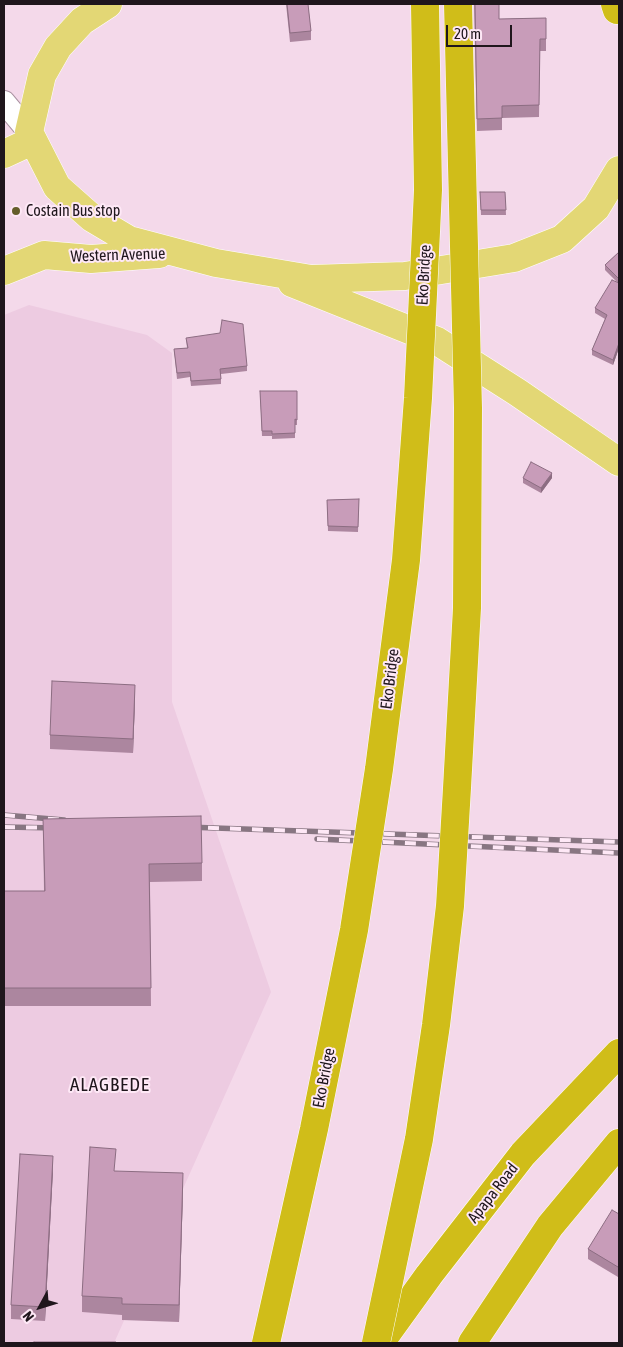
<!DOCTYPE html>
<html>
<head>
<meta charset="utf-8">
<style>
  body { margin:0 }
  #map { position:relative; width:623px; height:1347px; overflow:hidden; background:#f4d9ea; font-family:"Asap Condensed",sans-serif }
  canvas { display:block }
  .frame { position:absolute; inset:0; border:5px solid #1f161c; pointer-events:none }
  .north { position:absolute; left:15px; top:1282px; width:50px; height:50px; -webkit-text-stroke:4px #fee8f6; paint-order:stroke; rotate:231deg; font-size:14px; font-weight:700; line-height:20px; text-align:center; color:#1f161c }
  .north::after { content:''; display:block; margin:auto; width:18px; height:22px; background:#1f161c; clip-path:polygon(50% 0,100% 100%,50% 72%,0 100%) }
  .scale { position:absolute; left:446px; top:25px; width:66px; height:22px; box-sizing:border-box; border:2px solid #1f161c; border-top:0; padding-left:6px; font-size:15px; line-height:18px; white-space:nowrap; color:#1f161c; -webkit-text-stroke:4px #fee8f6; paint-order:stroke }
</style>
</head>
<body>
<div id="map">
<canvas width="623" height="1347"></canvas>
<div class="frame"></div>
<div class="north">N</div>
<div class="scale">20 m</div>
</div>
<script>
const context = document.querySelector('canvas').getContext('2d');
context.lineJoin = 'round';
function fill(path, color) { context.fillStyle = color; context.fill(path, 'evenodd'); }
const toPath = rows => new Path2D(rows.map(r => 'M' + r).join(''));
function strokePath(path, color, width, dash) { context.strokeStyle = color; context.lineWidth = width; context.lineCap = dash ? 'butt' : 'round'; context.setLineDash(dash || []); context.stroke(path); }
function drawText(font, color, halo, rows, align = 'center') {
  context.font = font + ' "Asap Condensed",sans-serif'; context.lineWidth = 4; context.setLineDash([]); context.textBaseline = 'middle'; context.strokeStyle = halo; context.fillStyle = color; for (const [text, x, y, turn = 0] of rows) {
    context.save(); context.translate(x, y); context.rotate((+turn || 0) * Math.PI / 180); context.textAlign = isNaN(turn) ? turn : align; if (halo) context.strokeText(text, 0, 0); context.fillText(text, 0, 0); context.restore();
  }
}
fill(toPath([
  [29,305,147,335,172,353,172,702,271,992,114,1343,4,1343,4,315]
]), '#edcbe1');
const minor = toPath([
  [4,102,29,132]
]);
const major = toPath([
  [108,4,82,21,58,47,42,75,29,132,57,187,92,218,129,240,216,263,311,279,405,276,514,258,562,239,596,208,619,170],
  [4,154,32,141],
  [4,271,44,255,91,259,159,254],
  [292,283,437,341,517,392,619,462]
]);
const highway = toPath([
  [615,4,617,10],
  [380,1343,429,1275,523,1154,619,1053],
  [472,1343,550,1226,619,1143]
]);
strokePath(minor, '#aa92a1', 24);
strokePath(major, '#fff', 29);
strokePath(highway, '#fff', 29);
strokePath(minor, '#fff', 22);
strokePath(major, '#e3d775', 28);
strokePath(highway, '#d0bd19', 28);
const rail = toPath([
  [4,815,64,820],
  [4,827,57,828],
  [186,827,619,842],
  [317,839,619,853]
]);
strokePath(rail, '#887682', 5.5);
strokePath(rail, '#fee8f6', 4, [11]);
const highwayBridge = toPath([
  [266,1343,314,1129,354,930,379,769,406,560,418,398,428,190,425,4],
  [376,1343,419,1139,436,1025,450,906,457,788,467,608,468,408,458,4]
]);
strokePath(highwayBridge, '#fff', 29, []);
strokePath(highwayBridge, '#d0bd19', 28);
fill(toPath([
  [286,4,308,4,311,31,311,40,290,42],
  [474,4,499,19,546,18,546,51,540,51,539,117,502,118,502,130,477,131],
  [480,192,505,192,506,215,481,215],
  [619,252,619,348,613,365,592,355,592,350,605,319,595,313,595,308,617,282,605,270,605,265],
  [186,338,247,366,247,371,221,374,221,384,191,386,190,377,177,379,174,349,187,348],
  [260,391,297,391,297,425,295,425,295,438,272,439,272,436,262,436],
  [523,478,552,478,541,493,523,483],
  [359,499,358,532,328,531,327,500],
  [135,700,133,753,50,749,50,735],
  [43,819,202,863,202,881,150,882,151,1006,4,1006,4,891,44,891],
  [53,1170,45,1321,11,1319,11,1305],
  [115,1171,183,1190,179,1322,122,1320,122,1315,82,1312,82,1296],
  [619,1214,619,1275,618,1277,588,1259,588,1249]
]), '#ac869f');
fill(toPath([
  [619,343,619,348,613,365,613,360],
  [552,473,552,478,541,493,541,488],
  [135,685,135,700,133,753,133,739],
  [53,1156,53,1170,45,1321,45,1307],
  [183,1173,183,1190,179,1322,179,1305],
  [619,1265,619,1275,618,1277,618,1267]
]), '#8c6d82');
const building = toPath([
  [287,4,308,4,311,31,290,33,287,4],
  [475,4,499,4,499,19,546,18,546,39,540,39,539,105,502,106,502,118,477,119,475,4],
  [480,192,505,192,506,210,481,210,480,192],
  [619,252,619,279,605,265,619,252],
  [612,280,619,283,619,343,613,360,592,350,607,315,595,308,612,280],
  [222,320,243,324,247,366,220,369,221,379,191,381,190,372,177,373,174,349,188,348,186,338,220,333,222,320],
  [260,391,297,391,297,420,295,419,295,433,272,434,272,431,262,431,260,391],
  [531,462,552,473,541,488,523,478,531,462],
  [359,499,358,527,328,526,327,500,359,499],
  [52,681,135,685,133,739,50,735,52,681],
  [201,816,202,863,149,864,151,988,4,988,4,891,45,891,43,819,201,816],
  [90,1147,116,1149,114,1171,183,1173,179,1305,122,1304,122,1298,82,1296,90,1147],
  [20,1154,53,1156,45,1307,11,1305,20,1154],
  [612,1210,619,1214,619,1265,618,1267,588,1249,612,1210],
  [34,1342,116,1342,116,1343,34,1343,34,1342]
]);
fill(building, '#c89cb9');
strokePath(building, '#8c6d82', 1);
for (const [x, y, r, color] of [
  [16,211,5,"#645d2a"]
]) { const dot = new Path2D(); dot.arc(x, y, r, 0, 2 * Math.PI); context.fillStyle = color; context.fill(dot); strokePath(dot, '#fee8f6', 2); }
drawText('16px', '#1f161c', '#fee8f6', [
  ["Costain Bus stop",26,211]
], 'left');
drawText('16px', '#1f161c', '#fee8f6', [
  ["Western Avenue",118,255,-2],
  ["Eko Bridge",424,275,-87],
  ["Eko Bridge",390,679,-83],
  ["Eko Bridge",324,1078,-79],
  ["Apapa Road",493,1193,-52]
]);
context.letterSpacing = '1px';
drawText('19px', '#1f161c', '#fee8f6', [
  ["ALAGBEDE",110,1085]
]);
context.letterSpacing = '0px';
</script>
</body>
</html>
